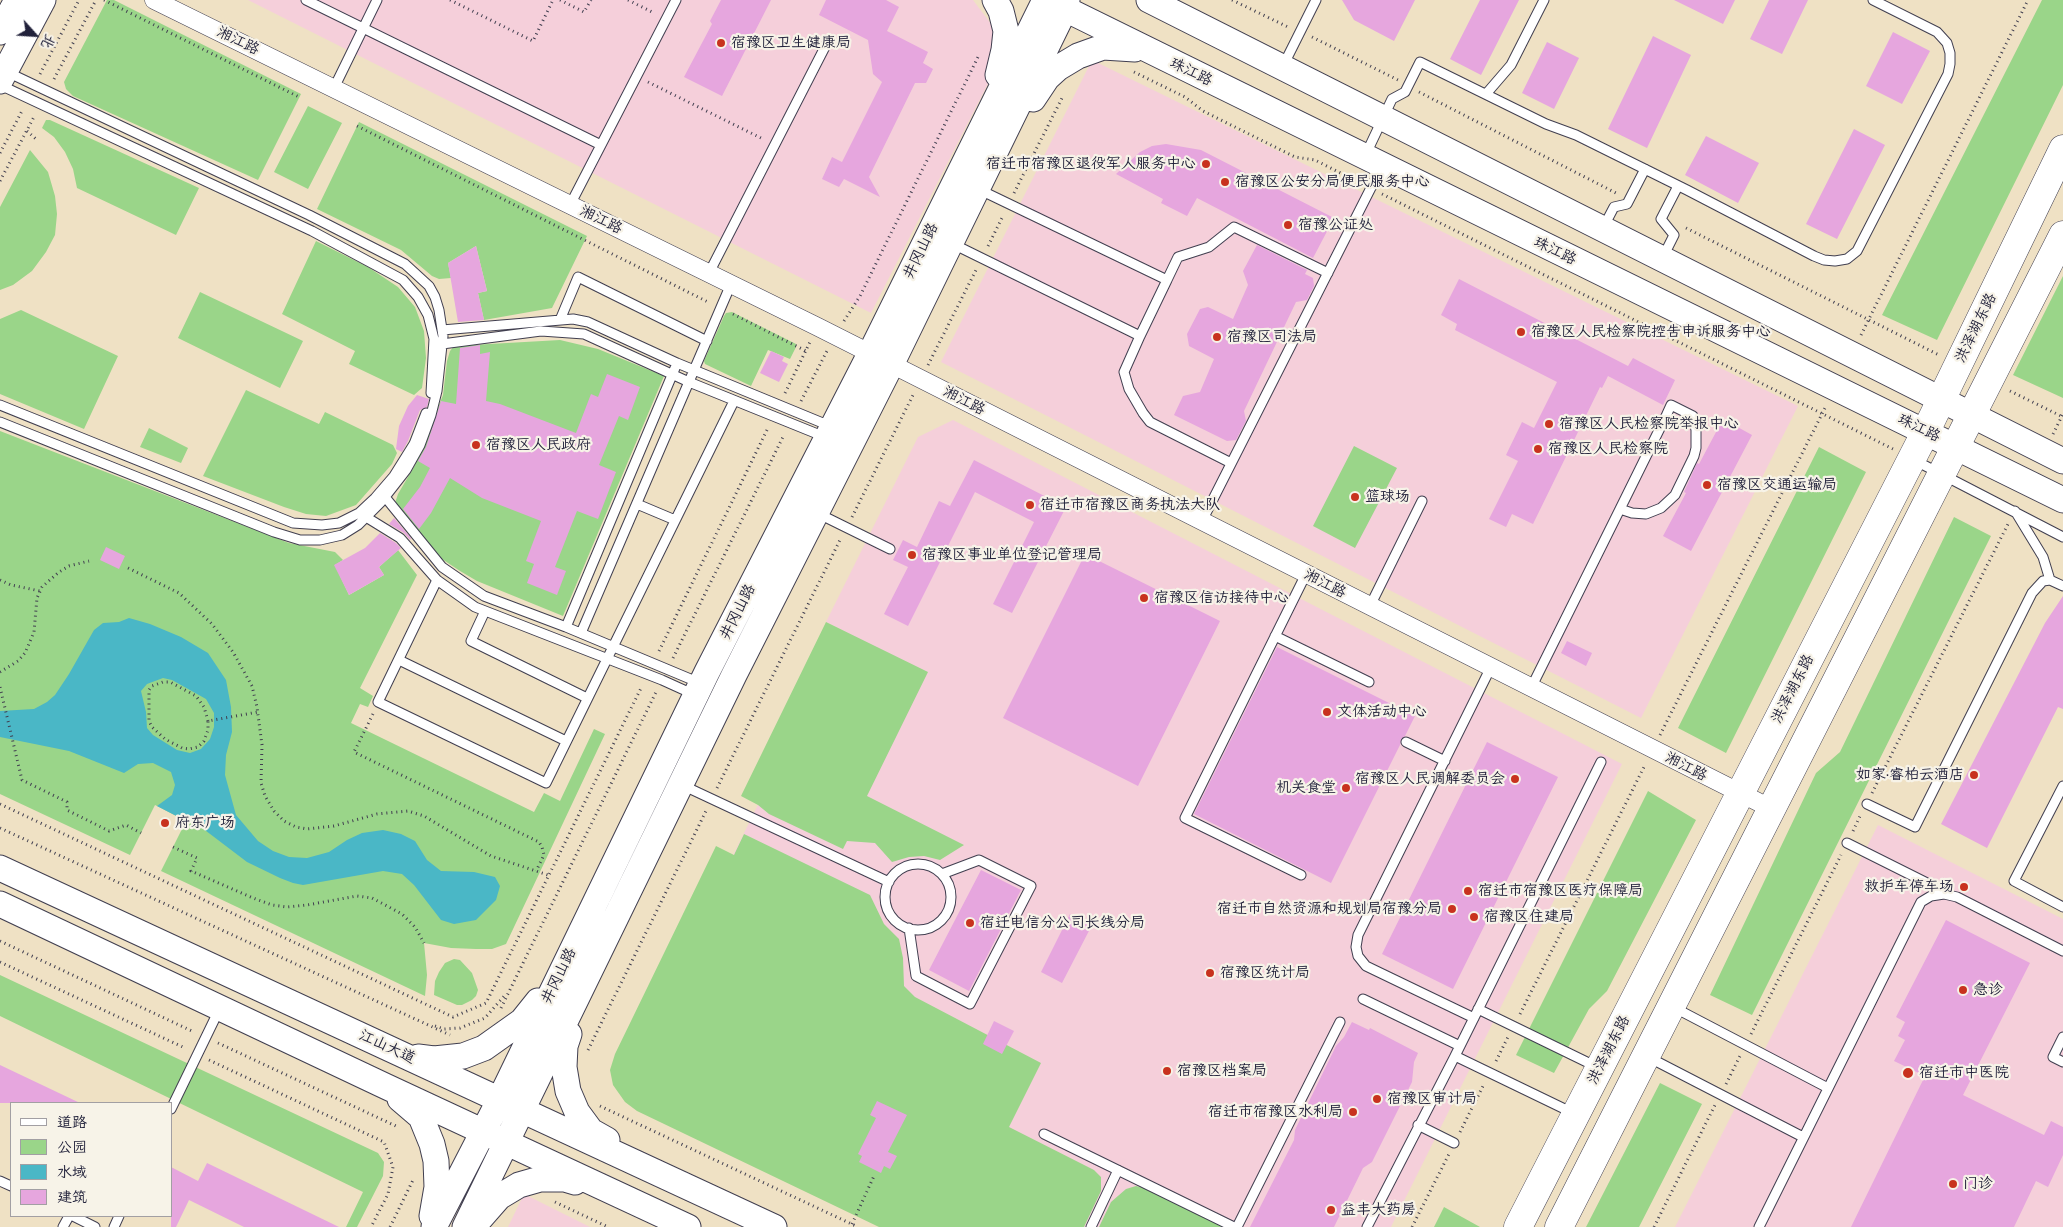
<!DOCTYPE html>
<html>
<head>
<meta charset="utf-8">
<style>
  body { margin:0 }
  #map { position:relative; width:2063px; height:1227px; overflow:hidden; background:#efe1c4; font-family:"Patrick Hand","LXGW WenKai TC",sans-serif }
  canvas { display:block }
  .legend { position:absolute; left:10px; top:1102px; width:162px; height:115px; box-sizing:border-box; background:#f7f3e8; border:1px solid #a29fa3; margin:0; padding:6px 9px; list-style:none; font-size:15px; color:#22223b }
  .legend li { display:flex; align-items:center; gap:10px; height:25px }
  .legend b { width:25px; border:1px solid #a29fa3 }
  .north { position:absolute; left:10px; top:10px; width:50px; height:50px; -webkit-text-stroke:4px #f7f3e8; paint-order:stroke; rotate:116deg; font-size:14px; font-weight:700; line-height:20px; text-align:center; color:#22223b }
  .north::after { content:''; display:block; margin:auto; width:18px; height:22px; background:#22223b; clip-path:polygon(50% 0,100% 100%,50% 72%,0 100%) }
</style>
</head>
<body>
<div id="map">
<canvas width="2063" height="1227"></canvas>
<ul class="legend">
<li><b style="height:6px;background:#fff"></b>道路</li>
<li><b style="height:14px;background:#9ad589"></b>公园</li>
<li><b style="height:14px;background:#4ab7c6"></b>水域</li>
<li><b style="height:14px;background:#e6a6de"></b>建筑</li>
</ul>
<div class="north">北</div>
</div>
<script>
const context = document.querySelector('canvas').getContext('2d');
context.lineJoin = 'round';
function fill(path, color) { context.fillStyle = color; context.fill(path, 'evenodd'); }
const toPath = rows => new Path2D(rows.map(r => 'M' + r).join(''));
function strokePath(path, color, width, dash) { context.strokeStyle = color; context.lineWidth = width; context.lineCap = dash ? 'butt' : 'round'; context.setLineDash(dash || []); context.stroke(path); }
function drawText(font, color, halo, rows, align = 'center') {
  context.font = font + ' "Patrick Hand","LXGW WenKai TC",sans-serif'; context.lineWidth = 4.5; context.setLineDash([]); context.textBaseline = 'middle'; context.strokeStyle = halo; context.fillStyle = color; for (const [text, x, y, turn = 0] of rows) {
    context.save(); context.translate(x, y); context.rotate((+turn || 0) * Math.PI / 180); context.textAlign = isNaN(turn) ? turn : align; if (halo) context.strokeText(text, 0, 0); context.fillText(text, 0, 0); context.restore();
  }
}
fill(toPath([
  [248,0,973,0,991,24,997,40,996,68,871,313],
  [1092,60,1798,406,1641,718,941,362],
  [953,420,1622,764,1391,1227,958,1227,647,1029,844,631,826,622,918,437],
  [1878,825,2063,919,2063,1227,1675,1227],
  [524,1194,590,1227,508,1227]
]), '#f5cfda');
fill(toPath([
  [107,0,114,0,301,94,258,180,73,96,66,89,64,82],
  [2042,0,2063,0,2063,85,1937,340,1882,315],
  [308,106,342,123,308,189,274,172],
  [46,120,50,120,199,188,176,235,77,188,73,169,65,152,54,137,42,128],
  [359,122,587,236,552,308,484,320,478,293,487,291,476,246,448,263,451,278,439,279,432,276,401,250,317,209],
  [30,150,48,172,55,196,57,214,55,235,46,252,32,271,13,285,0,290,0,207],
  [316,241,368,267,398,287,415,307,424,331,426,358,422,388,414,395,349,364,355,351,282,314],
  [2063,276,2063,398,2013,375],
  [200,292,303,341,280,388,178,338],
  [21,310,118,356,84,429,0,394,0,319],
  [732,312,796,344,796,347,790,359,768,350,751,386,705,364,704,361,724,316,726,313],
  [560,340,598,349,664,376,563,616,477,581,460,571,442,559,395,503,398,494,415,465,443,395,447,361,450,351,454,346],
  [246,390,319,424,325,412,393,445,397,453,392,464,356,505,326,516,306,514,284,507,203,476],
  [149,428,188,448,181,463,140,447],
  [0,431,289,543,335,552,343,560,335,565,349,595,384,575,379,567,398,550,417,575,360,688,373,696,368,707,360,704,351,723,534,812,544,793,560,801,594,729,605,734,506,944,492,949,476,949,451,948,424,943,427,975,425,996,161,871,186,821,155,805,130,855,0,794],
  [1354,446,1397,468,1355,548,1313,526],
  [1819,447,1866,472,1726,753,1678,728],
  [1954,517,1991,536,1752,1015,1710,995,1816,773,1840,752],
  [826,622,928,672,867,796,964,845,940,860,924,856,909,857,892,862,875,843,847,841,843,849,769,814,758,805,741,796],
  [1648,791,1696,820,1607,991,1589,1009,1554,1073,1516,1055],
  [744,834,870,895,884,924,899,939,903,958,904,986,915,997,1041,1063,1009,1127,1094,1170,1101,1177,1101,1191,1084,1227,879,1227,637,1111,625,1102,613,1085,610,1070,615,1054,716,846,734,855],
  [454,959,460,960,472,973,478,990,476,996,472,1000,462,1005,457,1005,434,995,435,981,439,972,445,963],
  [0,975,378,1153,384,1162,383,1176,357,1227,346,1227,363,1192,0,1016],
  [1660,1083,1702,1104,1639,1227,1586,1227],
  [1136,1186,1144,1188,1222,1225,1221,1227,1099,1227,1111,1202,1126,1189],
  [1444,1207,1480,1227,1434,1227]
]), '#9ad589');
fill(toPath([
  [129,618,150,624,181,637,208,653,226,680,231,707,232,732,226,755,225,775,236,815,258,841,273,851,289,857,307,858,329,852,347,840,362,833,383,830,401,834,415,841,427,860,441,871,474,872,495,877,500,886,496,900,476,920,454,924,441,920,414,885,402,874,383,871,303,885,293,883,280,878,247,862,193,821,186,821,157,806,172,795,175,785,171,772,153,763,138,764,124,773,69,751,0,737,0,711,34,709,47,702,55,695,69,674,94,630,103,623,119,622],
  [163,678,172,680,206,699,214,713,214,727,210,739,201,749,190,753,177,750,153,735,147,728,146,712,141,691,147,684]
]), '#4ab7c6');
fill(toPath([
  [721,0,771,0,722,96,684,77,712,24,710,21],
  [826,0,886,0,899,7,887,31,928,52,923,63,933,69,926,83,915,83,869,177,880,197,844,179,839,187,822,179,832,157,842,162,882,82,873,74,868,40,819,15],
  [1342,0,1415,0,1394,41,1354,20],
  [1480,0,1519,0,1481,75,1450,59],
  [1674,0,1735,0,1723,24],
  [1769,0,1808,0,1782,54,1750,39],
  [1893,32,1930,51,1902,104,1866,86],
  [1653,36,1691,55,1647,148,1608,129],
  [1547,42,1579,58,1554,109,1522,93],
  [1854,129,1885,145,1837,239,1806,224],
  [1706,136,1759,163,1738,203,1685,175],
  [1166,144,1201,150,1334,218,1313,258,1197,198,1187,216,1161,203,1163,199,1116,174,1140,152,1152,146],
  [1257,245,1307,270,1305,274,1313,278,1314,286,1307,300,1296,302,1244,411,1246,421,1236,440,1227,441,1174,415,1183,396,1200,392,1214,359,1189,346,1187,334,1200,309,1208,307,1233,319,1248,285,1243,271],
  [476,246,487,291,478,293,484,320,458,322,448,263],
  [1459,279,1628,366,1633,358,1675,380,1663,405,1608,376,1602,388,1600,387,1533,524,1512,514,1506,527,1489,519,1518,461,1506,455,1522,422,1534,428,1557,382,1455,330,1457,324,1441,315],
  [480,345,480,354,490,352,486,401,500,404,576,433,591,394,598,397,607,374,640,387,628,420,619,416,599,465,616,472,598,519,577,511,555,567,566,571,557,595,527,583,534,564,526,561,541,521,482,498,450,478,431,513,419,529,403,509,420,487,430,468,418,461,426,447,441,401,456,404,460,348],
  [771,351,784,357,782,361,788,364,779,382,760,373],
  [417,395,429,399,427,407,420,410,408,441,402,452,396,449,399,426,408,406],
  [1723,419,1752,435,1691,551,1663,536,1686,493,1684,492,1697,463,1699,464],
  [974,460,1066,507,1012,613,993,604,1034,522,975,492,908,626,884,614,908,567,893,560,903,540,917,547,939,501,950,506],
  [394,518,411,538,410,540,404,533,389,524],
  [380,533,396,543,401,548,379,567,384,575,349,595,334,565,365,548],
  [106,547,125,556,119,569,100,560],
  [1085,554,1220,621,1138,786,1003,718],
  [2063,596,2063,709,2058,707,1987,848,1941,824,2045,623],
  [1567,641,1592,653,1586,666,1561,653],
  [1277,647,1415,716,1405,736,1401,739,1400,745,1331,883,1194,814],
  [1487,742,1558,777,1453,989,1382,954],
  [981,870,1021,890,969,991,929,970],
  [1070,914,1092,925,1062,983,1041,972],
  [1946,920,2030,963,1963,1095,2044,1135,2051,1121,2063,1127,2063,1155,2048,1187,2036,1181,2014,1227,1851,1227,1925,1076,1894,1061,1905,1040,1898,1036,1905,1022,1896,1017],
  [994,1021,1014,1031,1002,1054,983,1044],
  [1352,1022,1369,1030,1370,1028,1418,1053,1414,1062,1412,1082,1372,1162,1363,1168,1334,1227,1250,1227,1294,1140,1295,1130,1336,1046,1344,1037],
  [0,1065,80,1103,0,1103],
  [877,1101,907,1115,888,1152,897,1156,890,1169,884,1166,881,1173,859,1162,862,1156,858,1154,876,1118,870,1115],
  [207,1163,339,1227,244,1227,189,1200,176,1227,171,1227,171,1167,198,1181]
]), '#e6a6de');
const lane = toPath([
  [306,0,601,145],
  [1283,66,1316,0],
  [0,85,312,231,403,280,418,297,428,315,434,339,431,393],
  [334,88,377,0],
  [1486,94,1511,65,1544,0],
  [1365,156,1392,99,1405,92,1420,62,1546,124,1576,135,1687,190,1814,256,1824,260,1835,261,1847,259,1857,251,1948,74,1950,64,1950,53,1947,43,1937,32,1873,0],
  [570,205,676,0],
  [1603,228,1614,207,1627,204,1645,169],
  [953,244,1140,336,1167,280,978,189],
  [1663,257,1674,235,1661,219,1678,186],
  [709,273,827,43],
  [1167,280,1178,257,1209,247,1234,227,1328,273],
  [560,320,578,277,707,341],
  [442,330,573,319,588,322,677,363,830,426],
  [1140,336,1124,372,1129,389,1143,413,1150,422,1231,463],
  [442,344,541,331,584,334,689,382,825,437],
  [0,405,293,523,322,525,339,523,359,513,375,498,394,476,414,444,426,413],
  [0,422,274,532,300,540,320,540,342,535,358,525,381,502,406,470,420,445,431,415,437,391,443,336,439,310,435,297,429,286,405,264,309,215,7,72],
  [1914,460,2063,537],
  [385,497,442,567,484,596,566,627,700,683],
  [637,504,675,520],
  [2015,511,2043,557,2050,580],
  [817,513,890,549],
  [366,517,400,538,437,580,475,607,662,680,695,695],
  [1202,521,1382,166],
  [437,580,378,702,546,783,734,401],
  [1370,606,1422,501],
  [485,611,471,641,587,698],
  [566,627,675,368],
  [581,633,731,284],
  [1275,636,1369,682],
  [399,660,566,741],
  [1531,688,1620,509,1666,416,1671,405,1693,416,1696,430,1696,448,1694,456,1675,495,1661,508,1646,514,1632,513,1620,509],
  [1406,742,1445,761],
  [682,785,889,882],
  [2063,786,2014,881,2063,907],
  [1867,804,1915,827,2032,593,2043,581,2050,580,2063,586],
  [1847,843,1947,893],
  '885 897a33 33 0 1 1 66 0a33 33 0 1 1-66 0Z',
  [1301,875,1185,818,1306,574],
  [909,928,916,976,970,1004,1031,886,979,860,942,874],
  [1363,999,1460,1046],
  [1673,1007,1828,1088],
  [1478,1009,1597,1067],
  [1474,1018,1366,966,1358,956,1356,947,1358,935,1491,667],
  [2063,1037,2053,1057,2063,1062],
  [1648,1057,1803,1137],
  [171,1109,219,1010],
  [1573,1113,1455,1056,1601,762],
  [1418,1125,1454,1143],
  [1044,1134,1234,1227],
  [0,1181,11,1186],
  [73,1216,95,1227],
  [63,1227,69,1216],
  [114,1227,119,1216],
  [1091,1227,1118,1170],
  [1237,1227,1340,1022],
  [1367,1227,1455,1056],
  [1759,1227,1921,902,1931,896,1944,894,1957,897,2063,951]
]);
const street = toPath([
  [154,0,818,327,1770,808]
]);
const secondary = toPath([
  [995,0,1001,11,1006,31,1004,50,998,75],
  [1149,0,2063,461],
  [1049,1,2063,500],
  [0,32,17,0],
  [0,81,43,0],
  [1033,99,1047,78,1058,68,1078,56,1103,47,1135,49],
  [0,868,774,1227],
  [0,904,385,1086,688,1227],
  [569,1034,565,1046,564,1067,568,1091,577,1112,591,1131,607,1140],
  [418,1057,434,1059,463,1056,484,1048,522,1021,538,1001],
  [400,1099,421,1117,432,1144,436,1161,437,1187,432,1216],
  [478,1221,499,1197,519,1185,540,1179,565,1179,575,1182],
  [434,1227,500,1099,707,672,870,354,1045,0],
  [465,1227,734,675,891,365,1065,9,1067,0]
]);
const primary = toPath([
  [1518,1227,1926,431,2063,149],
  [1559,1227,2063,235]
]);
strokePath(lane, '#413f50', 11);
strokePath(street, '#413f50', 19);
strokePath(secondary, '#413f50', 27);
strokePath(primary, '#413f50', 29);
strokePath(toPath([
  [104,0,299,97],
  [450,0,533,41,553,0],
  [560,0,584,12,591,0],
  [628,0,654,13],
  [1232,0,1288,27],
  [1312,37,1398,80],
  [1134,72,1185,97,1203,111,1295,157,1315,160,1360,183],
  [40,74,79,0],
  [54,79,96,0],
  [648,82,763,139],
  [1419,92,1616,193],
  [357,126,710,303],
  [27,131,36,139],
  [0,153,23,109],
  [0,181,35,115],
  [1014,193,1062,98],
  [1382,194,1893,449],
  [1686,228,1939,355],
  [988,246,1003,216],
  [733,314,806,351],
  [844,321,860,296,979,55],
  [1861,335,2028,0],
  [928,365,976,270],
  [2010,391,2063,417],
  [785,393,810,342],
  [801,401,827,351],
  [2053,434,2063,414],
  [852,517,913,395],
  [128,568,179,593,212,624,233,652,252,686,257,707,262,745,261,783,265,796,274,811,284,821,296,827,307,829,334,826,377,814,408,811,424,816,491,856,548,875],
  [0,580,11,585,40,591],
  [659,651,768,428],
  [673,658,784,435],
  [0,672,18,661,25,653,34,632,37,598,42,587,59,572,69,566,89,561],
  [0,687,22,780,67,802,67,810,109,831,126,825,141,833],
  [373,714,354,752,539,842,542,847,544,855,536,871],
  [208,721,204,707,196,696,170,682,163,682,152,686,149,690,149,721,152,727,165,739,182,748,189,749,198,747,204,741,208,730,208,721,258,712],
  [1660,735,1826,406],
  [717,788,841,538],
  [1872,793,2008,524],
  [0,804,453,1017,486,1003,642,686],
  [0,828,450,1035],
  [1853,831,1861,814],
  [173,847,197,858,191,871,253,898,272,905,287,907,307,905,357,896,372,898,402,914,415,927,424,943],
  [0,941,194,1032],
  [0,962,185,1048],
  [501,1008,657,690],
  [1520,1014,1645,765],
  [435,1026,444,1029,460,1028,485,1018,506,994],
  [1751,1034,1841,855],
  [218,1043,398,1127],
  [588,1050,706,811],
  [209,1060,384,1142,393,1167,388,1194,371,1227],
  [1496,1061,1508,1037],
  [1726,1084,1740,1056],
  [600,1106,858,1227],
  [1460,1132,1484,1084],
  [555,1202,608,1227],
  [852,1224,874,1176],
  [390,1227,414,1178],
  [1412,1227,1449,1154],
  [1654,1227,1715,1105]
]), '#413f50', 3, [1, 4]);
strokePath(lane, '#fff', 9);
strokePath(street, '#fff', 18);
strokePath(secondary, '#fff', 25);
strokePath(primary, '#fff', 28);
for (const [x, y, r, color] of [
  [721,43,5,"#c8321e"],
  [1206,164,5,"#c8321e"],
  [1225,182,5,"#c8321e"],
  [1288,225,5,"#c8321e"],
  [1521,332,5,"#c8321e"],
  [1217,337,5,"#c8321e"],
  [1549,424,5,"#c8321e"],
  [476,445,5,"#c8321e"],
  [1538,449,5,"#c8321e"],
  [1707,485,5,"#c8321e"],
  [1355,497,5,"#c8321e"],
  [1030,505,5,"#c8321e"],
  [912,555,5,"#c8321e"],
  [1144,598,5,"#c8321e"],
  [1327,712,5,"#c8321e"],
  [1974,775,5,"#c8321e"],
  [1515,779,5,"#c8321e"],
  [1346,788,5,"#c8321e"],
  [165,823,5,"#c8321e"],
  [1964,887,5,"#c8321e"],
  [1468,891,5,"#c8321e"],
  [1452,909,5,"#c8321e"],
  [1474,917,5,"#c8321e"],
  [970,923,5,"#c8321e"],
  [1210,973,5,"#c8321e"],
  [1963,990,5,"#c8321e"],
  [1167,1071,5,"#c8321e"],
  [1908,1073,6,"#c8321e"],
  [1377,1099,5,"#c8321e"],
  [1353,1112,5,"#c8321e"],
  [1953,1184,5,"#c8321e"],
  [1331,1210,5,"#c8321e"]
]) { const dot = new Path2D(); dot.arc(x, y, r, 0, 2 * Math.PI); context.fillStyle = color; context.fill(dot); strokePath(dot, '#f7f3e8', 2); }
drawText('15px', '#22223b', '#f7f3e8', [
  ["湘江路",238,41,26],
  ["珠江路",1191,72,26],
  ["湘江路",601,220,26],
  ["井冈山路",921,251,-64],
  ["珠江路",1555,251,26],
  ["洪泽湖东路",1976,328,-64],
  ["湘江路",964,401,27],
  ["珠江路",1919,428,26],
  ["湘江路",1325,584,27],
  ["井冈山路",738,612,-63],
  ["洪泽湖东路",1793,689,-63],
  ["湘江路",1686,767,27],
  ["井冈山路",559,976,-64],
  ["江山大道",387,1047,25],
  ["洪泽湖东路",1609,1050,-63]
]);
drawText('15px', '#22223b', '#f7f3e8', [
  ["宿豫区卫生健康局",731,43],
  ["宿迁市宿豫区退役军人服务中心",1196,164,"right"],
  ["宿豫区公安分局便民服务中心",1235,182],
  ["宿豫公证处",1298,225],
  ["宿豫区人民检察院控告申诉服务中心",1531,332],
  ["宿豫区司法局",1227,337],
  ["宿豫区人民检察院举报中心",1559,424],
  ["宿豫区人民政府",486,445],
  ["宿豫区人民检察院",1548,449],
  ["宿豫区交通运输局",1717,485],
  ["篮球场",1365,497],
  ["宿迁市宿豫区商务执法大队",1040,505],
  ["宿豫区事业单位登记管理局",922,555],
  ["宿豫区信访接待中心",1154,598],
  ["文体活动中心",1337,712],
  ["如家·睿柏云酒店",1964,775,"right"],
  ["宿豫区人民调解委员会",1505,779,"right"],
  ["机关食堂",1336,788,"right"],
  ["府东广场",175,823],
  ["救护车停车场",1954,887,"right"],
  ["宿迁市宿豫区医疗保障局",1478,891],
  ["宿迁市自然资源和规划局宿豫分局",1442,909,"right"],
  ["宿豫区住建局",1484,917],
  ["宿迁电信分公司长线分局",980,923],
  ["宿豫区统计局",1220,973],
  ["急诊",1973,990],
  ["宿豫区档案局",1177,1071],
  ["宿迁市中医院",1919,1073],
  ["宿豫区审计局",1387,1099],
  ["宿迁市宿豫区水利局",1343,1112,"right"],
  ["门诊",1963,1184],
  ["益丰大药房",1341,1210]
], 'left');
</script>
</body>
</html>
